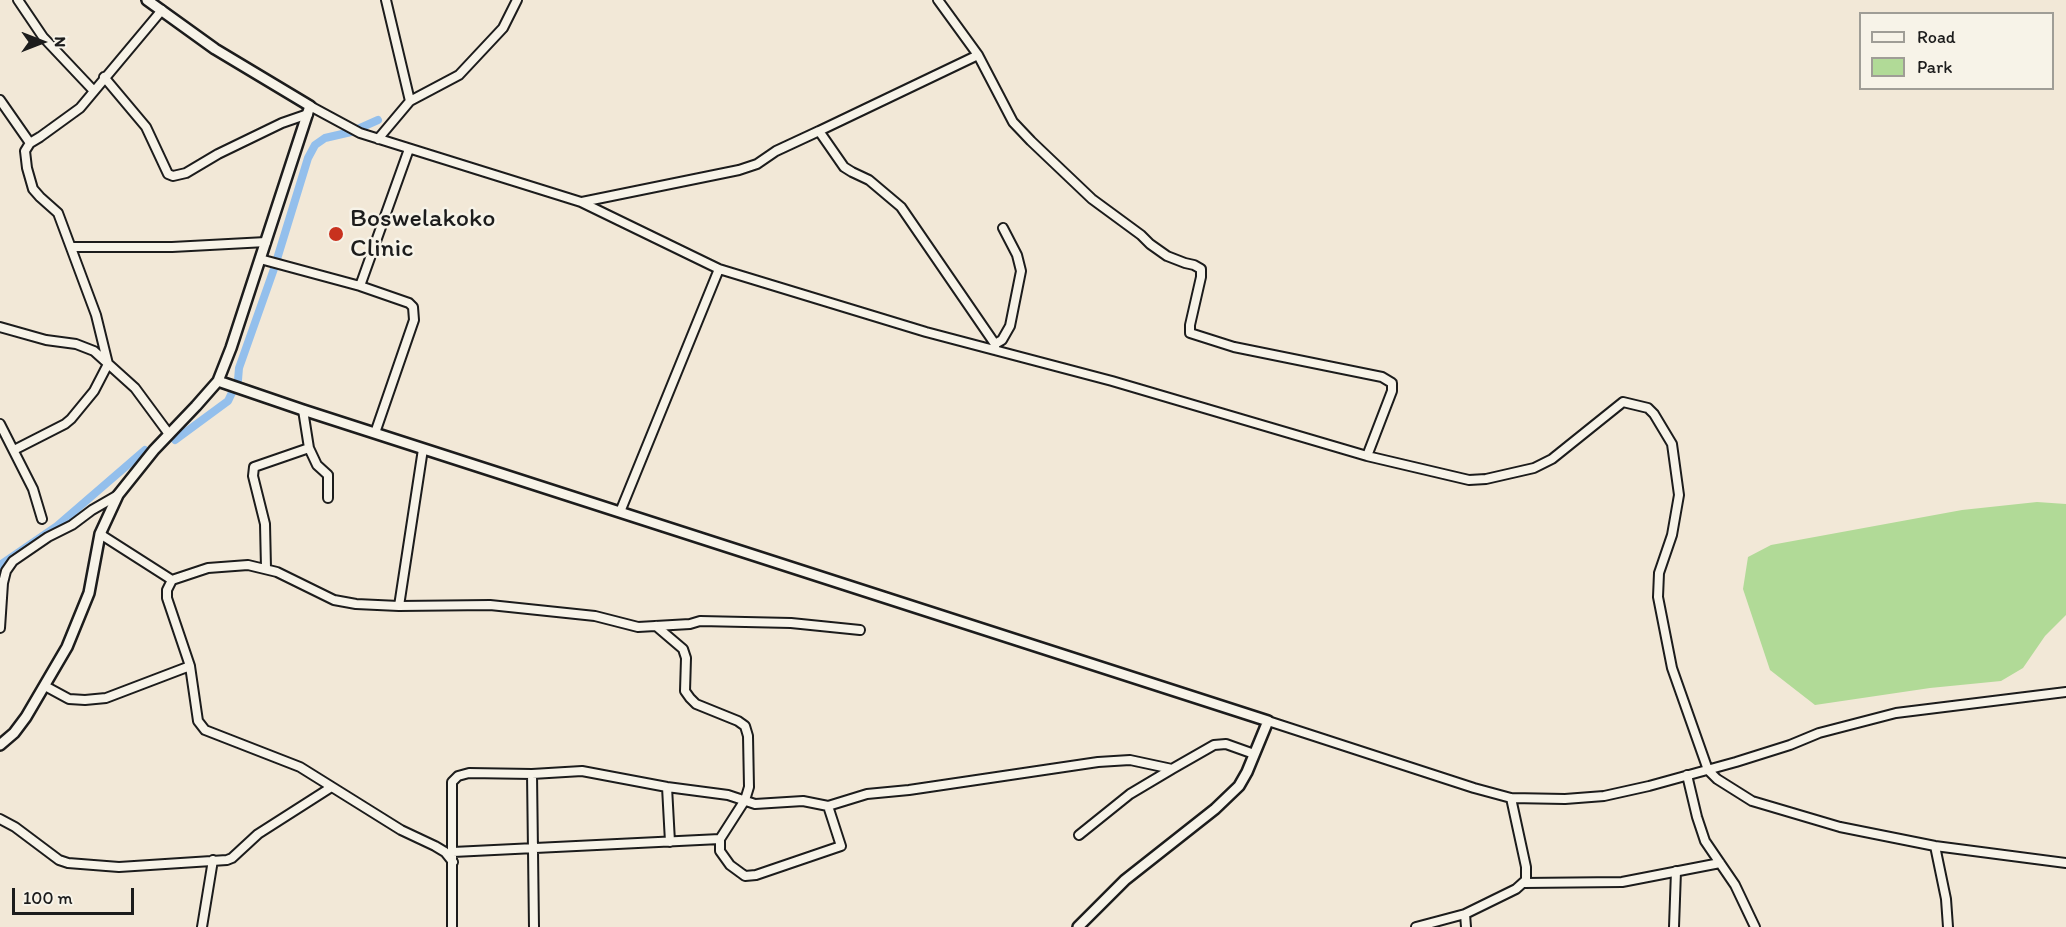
<!DOCTYPE html>
<html>
<head>
<meta charset="utf-8">
<style>
  body { margin:0 }
  #map { position:relative; width:2066px; height:927px; overflow:hidden; background:#f2e8d7; font-family:Itim,sans-serif }
  canvas { display:block }
  .legend { position:absolute; left:1859px; top:12px; width:195px; height:78px; box-sizing:border-box; background:#f7f3e8; border:2px solid #9f9d96; margin:0; padding:8px 10px; list-style:none; font-size:18px; color:#1c1c1c }
  .legend li { display:flex; align-items:center; gap:12px; height:30px }
  .legend b { width:30px; border:2px solid #9f9d96 }
  .north { position:absolute; left:12px; top:12px; width:60px; height:60px; -webkit-text-stroke:4px #f7f3e8; paint-order:stroke; rotate:90deg; font-size:16px; font-weight:700; line-height:24px; text-align:center; color:#1c1c1c }
  .north::after { content:''; display:block; margin:auto; width:21px; height:27px; background:#1c1c1c; clip-path:polygon(50% 0,100% 100%,50% 72%,0 100%) }
  .scale { position:absolute; left:12px; top:888px; width:122px; height:27px; box-sizing:border-box; border:3px solid #1c1c1c; border-top:0; padding-left:8px; font-size:18px; line-height:21px; white-space:nowrap; color:#1c1c1c; -webkit-text-stroke:4px #f7f3e8; paint-order:stroke }
</style>
</head>
<body>
<div id="map">
<canvas width="2066" height="927"></canvas>
<ul class="legend">
<li><b style="height:8px;background:#f7f3e8"></b>Road</li>
<li><b style="height:16px;background:#b1da97"></b>Park</li>
</ul>
<div class="north">N</div>
<div class="scale">100 m</div>
</div>
<script>
const context = document.querySelector('canvas').getContext('2d');
context.lineJoin = 'round';
function fill(path, color) { context.fillStyle = color; context.fill(path, 'evenodd'); }
const toPath = rows => new Path2D(rows.map(r => 'M' + r).join(''));
function strokePath(path, color, width, dash) { context.strokeStyle = color; context.lineWidth = width; context.lineCap = dash ? 'butt' : 'round'; context.setLineDash(dash || []); context.stroke(path); }
function drawText(font, color, halo, rows, align = 'center') {
  context.font = font + ' Itim,sans-serif'; context.lineWidth = 5; context.setLineDash([]); context.textBaseline = 'middle'; context.strokeStyle = halo; context.fillStyle = color; for (const [text, x, y, turn = 0] of rows) {
    context.save(); context.translate(x, y); context.rotate((+turn || 0) * Math.PI / 180); context.textAlign = isNaN(turn) ? turn : align; if (halo) context.strokeText(text, 0, 0); context.fillText(text, 0, 0); context.restore();
  }
}
fill(toPath([
  [2037,502,2066,504,2066,615,2045,636,2023,668,2001,681,1930,688,1815,705,1770,670,1743,589,1748,557,1771,545,1962,510]
]), '#b1da97');
strokePath(toPath([
  [277,259,308,158,315,145,325,138,351,132,378,120],
  [175,440,228,401,238,380,239,368,275,266],
  [0,565,57,526,145,450]
]), '#93bfec', 8);
const minor = toPath([
  [18,0,43,37,93,90],
  [386,0,410,101],
  [938,0,978,55,1013,122,1031,141,1092,199,1141,235,1150,244,1167,256,1185,263,1194,265,1201,269,1201,277,1190,325,1190,333,1234,347,1382,377,1392,383,1392,391,1367,456],
  [978,55,819,131,844,167,852,172,869,180,901,207,995,344,995,350],
  [104,77,146,127,168,174,173,176,186,173,218,154,282,123,308,114],
  [0,100,30,143,40,137,80,108,162,10],
  [310,106,360,133,581,202,719,269,926,332,1112,381,1367,456,1469,480,1486,479,1534,468,1552,459,1623,402,1648,408,1654,414,1672,444,1679,495,1672,535,1659,573,1658,597,1672,668,1708,770,1717,779,1752,801,1840,827,1935,846,2066,863],
  [378,139,410,101,459,75,503,28,517,0],
  [582,202,739,170,757,164,776,151,819,131],
  [71,247,172,247,266,242],
  [260,259,360,286,409,303,413,307,414,320,375,433],
  [360,286,409,149],
  [0,327,46,340,76,344,94,351,135,388,169,434],
  [995,344,1002,340,1010,326,1021,271,1017,255,1003,228],
  [303,410,309,448,317,465,328,475,328,498],
  [0,424,33,489,42,519],
  [423,449,399,606,490,605,595,616,638,627,690,624,700,621,791,623,860,630],
  [14,450,65,424,71,419,94,391,108,364,96,315,58,213,40,197,33,189,27,168,25,151,30,143],
  [620,512,719,269],
  [100,534,172,580,208,568,248,565,277,572,334,600,356,604,399,606],
  [266,568,265,524,253,476,254,467,309,448],
  [172,580,167,590,167,598,190,666,198,721,205,730,300,767,401,830,435,846,445,852,453,862],
  [656,626,683,649,686,658,685,691,690,698,696,704,738,721,745,726,748,736,749,787,745,800,720,839,720,851,730,865,745,876,756,875,841,846,828,806],
  [0,628,3,583,6,571,13,561,48,537,72,525,92,510,118,495],
  [45,686,69,699,85,700,106,698,190,666],
  [1268,721,1474,788,1511,798,1565,799,1604,796,1649,786,1736,762,1790,745,1819,733,1896,713,2066,692],
  [532,774,534,927],
  [1687,775,1697,817,1705,841,1735,885,1755,927],
  [667,787,670,842],
  [0,819,15,827,59,860,68,863,119,867,227,860,232,858,258,834,330,788],
  [1079,835,1130,794,1172,769],
  [1935,846,1946,899,1948,927],
  [453,852,720,839],
  [1524,883,1622,882,1720,863],
  [202,927,213,860],
  [452,927,452,782,458,776,469,773,532,774,582,771,667,787,728,795,755,804,803,801,828,806,867,794,909,790,1098,762,1130,760,1172,769,1214,745,1226,744,1254,754],
  [1416,927,1465,914],
  [1466,927,1465,914,1516,889,1526,880,1526,867,1511,798],
  [1674,927,1676,871]
]);
const tertiary = toPath([
  [218,381,303,410,1268,721,1247,772,1239,786,1215,809,1125,880,1078,927],
  [0,745,14,733,26,717,67,647,89,593,100,534,118,495,154,450,196,406,218,381,231,348,310,106,215,49,147,0]
]);
strokePath(minor, '#1c1c1c', 12);
strokePath(tertiary, '#1c1c1c', 14);
strokePath(minor, '#f7f3e8', 8);
strokePath(tertiary, '#f7f3e8', 9);
for (const [x, y, r, color] of [
  [336,234,8,"#c8321e"]
]) { const dot = new Path2D(); dot.arc(x, y, r, 0, 2 * Math.PI); context.fillStyle = color; context.fill(dot); strokePath(dot, '#f7f3e8', 2); }
drawText('26px', '#1c1c1c', '#f7f3e8', [
  ["Boswelakoko",350,219],
  ["Clinic",350,249]
], 'left');
</script>
</body>
</html>
